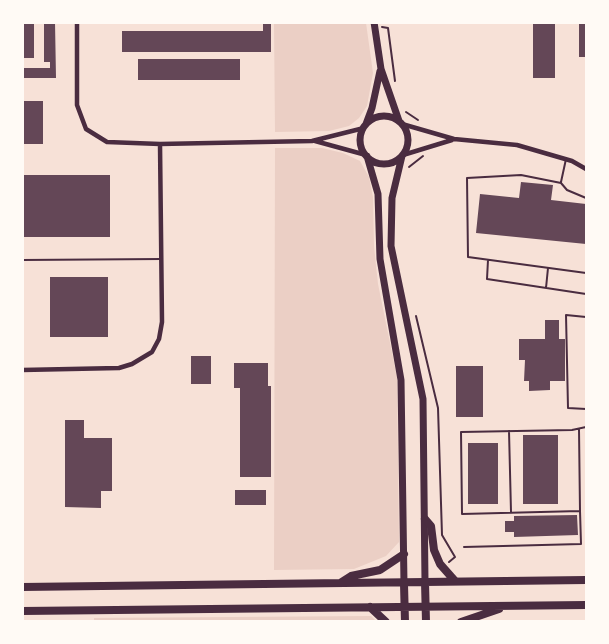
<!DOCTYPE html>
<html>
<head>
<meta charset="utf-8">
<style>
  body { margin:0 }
  #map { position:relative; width:609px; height:644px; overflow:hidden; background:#f7e1d7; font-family:"Roboto Condensed",sans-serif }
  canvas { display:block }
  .frame { position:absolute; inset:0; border:24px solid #fffaf5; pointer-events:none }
</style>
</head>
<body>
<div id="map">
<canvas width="609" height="644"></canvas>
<div class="frame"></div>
</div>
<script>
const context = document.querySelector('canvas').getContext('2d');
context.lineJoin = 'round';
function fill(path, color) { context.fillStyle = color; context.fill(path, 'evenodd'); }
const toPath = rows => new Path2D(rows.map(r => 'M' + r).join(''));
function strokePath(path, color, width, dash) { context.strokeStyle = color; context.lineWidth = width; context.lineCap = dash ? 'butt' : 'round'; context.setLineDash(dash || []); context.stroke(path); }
fill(toPath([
  [274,23,366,23,373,73,367,106,359,118,349,126,329,131,275,132],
  [275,148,322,148,343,153,360,161,369,177,373,197,374,246,378,284,397,377,399,542,386,556,354,569,274,570],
  [371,616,376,621,94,622,94,618]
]), '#ebcfc5');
fill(toPath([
  [22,22,34,22,34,58,22,58],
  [44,22,55,22,56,78,22,78,22,68,50,68,50,62,44,62],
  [263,22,271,22,271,52,122,52,122,31,263,31],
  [533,22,555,22,555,78,533,78],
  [579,22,586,22,586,57,579,57],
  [138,59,240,59,240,80,138,80],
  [22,101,43,101,43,144,22,144],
  [22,175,110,175,110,237,22,237],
  [521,182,553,185,551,200,586,204,586,244,476,233,480,194,519,198],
  [50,277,108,277,108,337,50,337],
  [545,320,559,320,559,339,565,339,565,381,550,381,550,390,529,391,529,381,524,381,525,360,519,360,519,339,545,339],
  [191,356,211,356,211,384,191,384],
  [234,363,268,363,268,386,271,386,271,477,240,477,240,388,234,388],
  [456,366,483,366,483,417,456,417],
  [65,420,84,420,84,438,112,438,112,491,101,491,101,508,65,507],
  [523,435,558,435,558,504,523,504],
  [468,443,498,443,498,504,468,504],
  [235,490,266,490,266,505,235,505],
  [577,515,578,535,514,537,514,532,505,532,505,521,514,521,514,516]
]), '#644757');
strokePath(toPath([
  [382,27,388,28,395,81],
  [406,112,418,120],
  [409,167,423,156],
  [416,316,438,408,442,535,455,557,449,562]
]), '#4a2c40', 2);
strokePath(toPath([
  [561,182,566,159],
  [586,198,567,190,561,183,521,175,467,178,468,257,586,273],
  [22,260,162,259],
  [488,260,487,279,586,294],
  [546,288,548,268],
  [586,317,566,315,568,408,586,409],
  [579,429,580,511,462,514,461,432,572,430,586,427],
  [509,431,511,512],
  [464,547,581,544,580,511]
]), '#4a2c40', 2);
strokePath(toPath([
  [77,22,77,105,86,129,107,142,160,144,312,141,364,128],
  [402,124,454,139,517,145,572,161,586,169],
  [315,141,366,155],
  [403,155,452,140],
  [22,370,119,368,132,364,152,352,159,339,162,322,160,144]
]), '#4a2c40', 4.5);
strokePath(toPath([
  [374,22,381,69,399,121],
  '360 140a24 24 0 1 1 48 0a24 24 0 1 1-48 0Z',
  [366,124,372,108,380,71],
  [367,156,378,194,380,259,401,380,404,584],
  [402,156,392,198,391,246,423,399,425,582]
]), '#4a2c40', 7);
strokePath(toPath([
  [425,519,431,526,434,550,440,564,455,581],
  [425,582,426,622],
  [340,583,351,576,380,570,404,554],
  [404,584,405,622],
  [22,587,586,580],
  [370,607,386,622],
  [22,611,586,605],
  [461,622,499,609]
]), '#4a2c40', 8);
</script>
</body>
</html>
